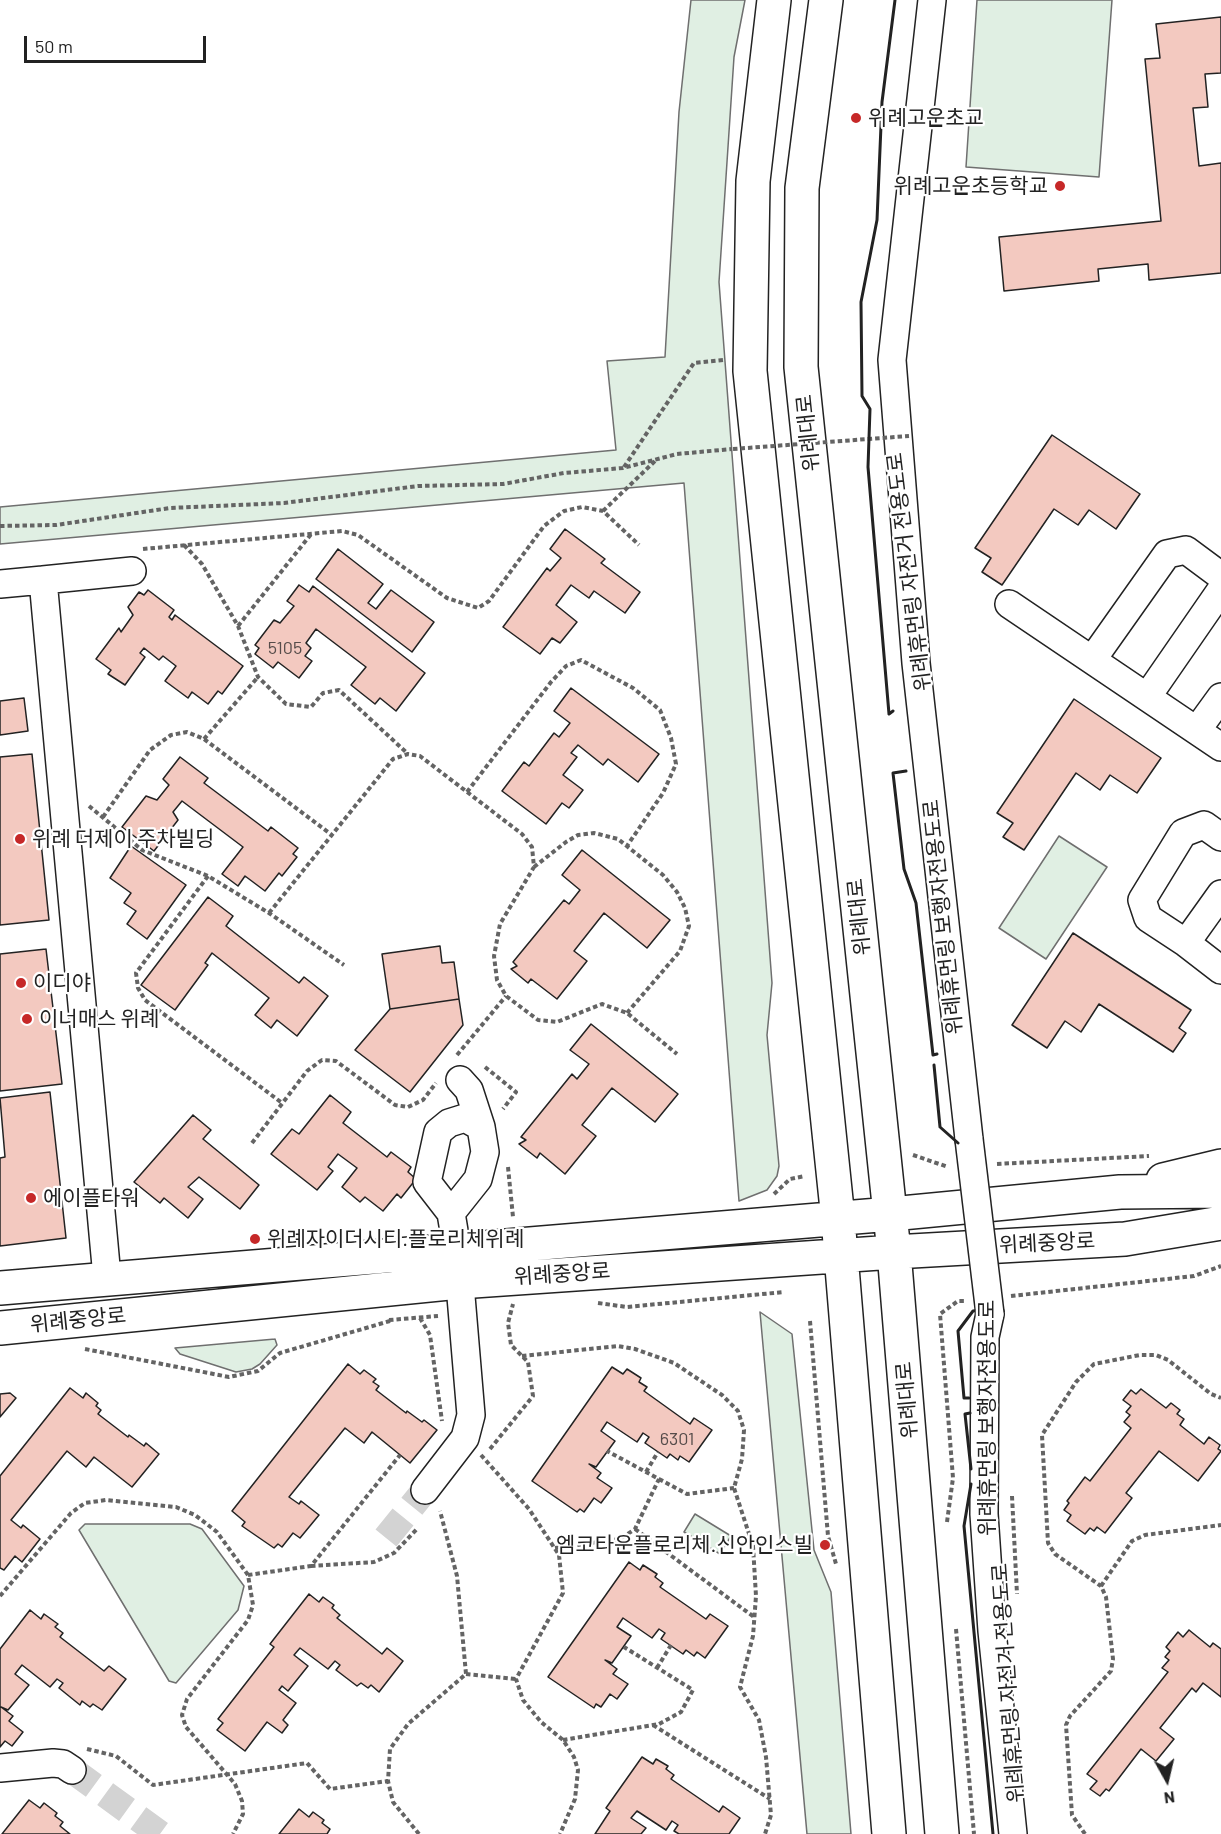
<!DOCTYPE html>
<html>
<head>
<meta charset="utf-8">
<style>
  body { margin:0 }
  #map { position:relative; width:1221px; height:1834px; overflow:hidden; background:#fff; font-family:Barlow,sans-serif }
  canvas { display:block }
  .north { position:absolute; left:1137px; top:1750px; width:60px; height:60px; -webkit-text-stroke:4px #fff; paint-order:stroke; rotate:172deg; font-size:16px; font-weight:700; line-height:24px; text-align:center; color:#222 }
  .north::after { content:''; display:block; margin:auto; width:21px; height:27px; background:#222; clip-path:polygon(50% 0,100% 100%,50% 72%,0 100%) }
  .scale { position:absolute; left:24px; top:36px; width:182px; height:27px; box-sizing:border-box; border:3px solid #222; border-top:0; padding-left:8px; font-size:18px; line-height:21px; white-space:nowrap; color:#222; -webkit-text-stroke:4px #fff; paint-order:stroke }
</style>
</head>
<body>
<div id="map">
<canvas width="1221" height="1834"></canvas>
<div class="north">N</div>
<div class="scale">50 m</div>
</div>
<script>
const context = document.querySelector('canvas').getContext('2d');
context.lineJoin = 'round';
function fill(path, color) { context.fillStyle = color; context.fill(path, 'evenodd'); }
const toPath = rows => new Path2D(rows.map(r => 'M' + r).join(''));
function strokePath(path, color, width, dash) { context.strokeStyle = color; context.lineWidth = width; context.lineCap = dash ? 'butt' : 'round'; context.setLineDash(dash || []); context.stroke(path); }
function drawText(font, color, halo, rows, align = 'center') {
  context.font = font + ' Barlow,"Noto Sans KR",sans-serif'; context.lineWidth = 4.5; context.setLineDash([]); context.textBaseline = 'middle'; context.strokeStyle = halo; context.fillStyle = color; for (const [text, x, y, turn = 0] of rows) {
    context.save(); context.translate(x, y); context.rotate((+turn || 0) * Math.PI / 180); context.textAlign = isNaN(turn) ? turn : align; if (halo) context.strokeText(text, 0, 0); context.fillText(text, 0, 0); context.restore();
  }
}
const green = toPath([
  [691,0,745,0,734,57,719,282,772,983,767,1035,779,1166,777,1176,767,1190,739,1201,684,483,0,544,0,507,616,450,607,361,665,357,679,112,691,0],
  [977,0,1112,0,1099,177,966,167,977,0],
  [1059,836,1107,867,1046,959,999,928,1059,836],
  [760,1312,792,1334,814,1550,831,1592,851,1834,807,1834,760,1312],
  [275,1339,277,1345,260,1364,252,1369,236,1372,180,1354,175,1348,275,1339],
  [695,1514,731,1536,720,1554,684,1532,695,1514],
  [85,1524,190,1524,202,1529,244,1586,238,1610,176,1683,169,1681,79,1530,85,1524]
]);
fill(green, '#e0efe3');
strokePath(green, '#6f6f6f', 1.5);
const building = toPath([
  [1221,17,1221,73,1205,74,1208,107,1193,108,1199,166,1221,163,1221,273,1149,280,1148,264,1098,269,1099,281,1004,291,999,237,1161,221,1145,59,1160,58,1156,24,1221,17],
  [1052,435,1140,494,1116,529,1089,510,1078,525,1054,509,1002,585,982,572,991,558,975,548,1052,435],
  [565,529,605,559,601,563,640,592,625,613,594,591,589,598,571,585,556,605,577,622,560,643,552,638,540,654,503,627,547,568,550,571,561,558,550,549,565,529],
  [338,549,383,584,368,603,376,609,391,590,434,622,412,652,316,579,338,549],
  [299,585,309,592,313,586,425,673,396,711,380,698,375,704,351,685,366,667,316,629,306,643,311,648,305,656,312,661,299,678,278,662,273,668,255,654,259,648,255,645,274,620,280,623,294,606,287,601,299,585],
  [148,590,174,610,169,617,172,620,175,615,243,666,222,694,218,691,208,704,192,692,188,698,165,681,176,666,163,656,159,660,144,648,140,653,145,657,125,685,108,674,111,670,96,659,119,628,121,632,133,615,128,607,139,592,144,595,148,590],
  [571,688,659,754,638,782,608,759,603,765,578,745,571,753,577,757,563,775,583,790,569,808,562,803,546,824,502,791,524,762,529,766,554,733,559,737,570,723,554,711,571,688],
  [24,698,28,731,0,735,0,701,24,698],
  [1074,699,1161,758,1137,793,1110,775,1100,790,1076,773,1024,850,1003,837,1013,823,997,813,1074,699],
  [32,754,49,920,0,925,0,757,32,754],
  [180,757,208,778,204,783,268,831,271,827,298,848,293,854,297,857,282,876,279,873,265,891,245,876,238,886,222,874,243,847,182,801,173,812,178,820,154,851,122,827,146,796,157,800,169,785,163,779,180,757],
  [131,846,186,885,147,939,127,924,136,911,124,903,131,893,110,878,131,846],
  [582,850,670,920,647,948,604,913,574,951,587,961,557,999,531,979,528,983,511,969,517,966,513,962,564,900,569,904,580,890,562,875,582,850],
  [208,897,233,916,226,926,299,983,304,977,328,996,297,1036,277,1020,271,1028,255,1015,269,998,212,953,205,963,208,965,175,1010,141,985,208,897],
  [1073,933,1191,1010,1179,1028,1186,1033,1173,1052,1099,1004,1081,1032,1065,1021,1047,1048,1012,1025,1073,933],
  [440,946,442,963,454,962,459,999,390,1009,382,954,440,946],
  [46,949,62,1084,0,1091,0,954,46,949],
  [459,999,463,1025,410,1092,355,1050,390,1009,459,999],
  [591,1024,678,1094,655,1122,612,1088,582,1125,596,1136,565,1174,540,1153,537,1158,519,1144,526,1140,521,1137,572,1074,577,1079,589,1064,570,1050,591,1024],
  [50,1092,66,1238,0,1246,0,1158,5,1157,0,1098,50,1092],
  [330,1095,351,1112,343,1123,387,1157,391,1152,411,1167,408,1172,416,1179,401,1198,397,1194,383,1211,365,1197,360,1202,342,1187,357,1168,338,1154,328,1167,333,1171,317,1190,271,1154,292,1129,299,1134,330,1095],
  [193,1115,211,1130,203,1139,259,1185,240,1209,199,1177,188,1187,203,1199,188,1218,164,1198,160,1203,134,1182,193,1115],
  [348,1364,360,1374,364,1370,376,1379,373,1382,379,1386,376,1390,406,1413,407,1411,422,1422,424,1420,437,1430,410,1463,372,1432,364,1443,345,1428,289,1497,299,1504,301,1501,319,1515,300,1538,293,1533,282,1547,278,1544,274,1548,242,1526,245,1522,232,1511,348,1364],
  [612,1367,623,1374,627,1369,641,1378,639,1382,647,1387,644,1391,690,1424,694,1418,712,1430,689,1462,680,1456,678,1460,670,1454,667,1458,645,1443,649,1437,643,1433,637,1442,607,1422,601,1431,615,1441,596,1467,589,1464,601,1473,597,1478,612,1488,601,1503,594,1498,584,1512,580,1509,577,1512,532,1481,612,1367],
  [70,1388,83,1398,86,1393,98,1403,96,1406,101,1410,98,1414,128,1437,129,1435,144,1446,146,1443,159,1454,132,1487,94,1457,86,1467,67,1451,11,1520,21,1528,23,1525,40,1539,22,1562,15,1556,4,1570,0,1568,0,1476,70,1388],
  [1141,1389,1166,1408,1171,1403,1180,1410,1177,1414,1184,1419,1180,1425,1204,1444,1209,1437,1220,1445,1218,1449,1221,1451,1198,1481,1159,1451,1126,1493,1132,1498,1105,1533,1097,1527,1094,1531,1090,1528,1085,1534,1067,1521,1071,1515,1064,1510,1069,1503,1067,1501,1085,1477,1090,1481,1131,1428,1124,1422,1130,1415,1126,1412,1131,1406,1123,1400,1131,1390,1136,1394,1141,1389],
  [10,1393,16,1398,0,1417,0,1394,10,1393],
  [629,1562,640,1570,643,1565,657,1574,655,1577,663,1583,660,1587,706,1619,710,1614,728,1626,705,1658,697,1652,694,1656,686,1650,683,1654,661,1639,665,1633,659,1629,652,1638,623,1618,617,1627,631,1636,612,1663,605,1660,617,1669,613,1674,628,1684,617,1699,610,1694,601,1707,596,1704,594,1708,548,1677,629,1562],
  [309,1594,319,1602,323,1597,334,1605,332,1608,340,1615,337,1618,382,1654,387,1648,403,1661,379,1692,371,1685,368,1688,361,1683,357,1686,336,1670,340,1665,335,1661,328,1669,300,1648,294,1655,308,1666,288,1691,282,1686,279,1690,296,1703,283,1720,288,1725,282,1733,267,1722,245,1751,217,1730,223,1723,218,1719,274,1647,270,1644,309,1594],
  [30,1610,41,1619,44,1614,58,1624,55,1627,63,1633,60,1637,104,1671,109,1666,126,1679,102,1710,93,1704,90,1707,82,1701,80,1705,59,1688,63,1683,57,1679,50,1687,22,1665,15,1674,29,1685,8,1710,1,1707,13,1716,9,1721,23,1732,12,1746,5,1741,0,1747,0,1649,30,1610],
  [1189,1630,1210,1647,1213,1643,1221,1649,1221,1697,1203,1683,1196,1692,1192,1688,1160,1728,1174,1739,1156,1761,1141,1749,1109,1791,1106,1789,1100,1796,1090,1789,1097,1781,1087,1774,1168,1672,1162,1668,1169,1660,1165,1657,1170,1651,1166,1647,1178,1632,1183,1637,1189,1630],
  [642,1757,653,1764,656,1759,668,1766,666,1769,674,1775,671,1779,719,1812,723,1806,740,1818,729,1834,679,1834,674,1831,678,1825,672,1821,666,1830,637,1811,631,1818,646,1828,641,1834,595,1834,610,1811,606,1808,642,1757],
  [29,1800,40,1808,44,1803,57,1813,55,1816,63,1822,60,1826,70,1834,2,1834,29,1800],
  [299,1809,309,1817,313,1812,324,1820,322,1823,330,1829,327,1834,279,1834,299,1809]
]);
fill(building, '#f3c9c0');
strokePath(building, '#222', 1.5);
strokePath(toPath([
  [386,1538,425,1490],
  [72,1770,160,1834]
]), '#d3d3d3', 27, [27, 14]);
const minor = toPath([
  [932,0,892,360,916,663,969,1139],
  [43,580,132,571],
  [0,584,43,580,107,1277],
  [1009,604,1221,747],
  [1092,660,1167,554,1186,550,1221,576],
  [1147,697,1221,590],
  [1197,730,1221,697],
  [1221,837,1204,825,1183,833,1142,900,1148,918,1186,943,1221,894],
  [1186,943,1221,970],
  [460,1080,469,1090,481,1127],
  [990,1314,985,1337,984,1514,992,1631,1013,1834],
  [425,1490,465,1438,471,1415,457,1249,451,1213,427,1182,438,1132,449,1123,465,1118,481,1127,485,1152,478,1179,451,1213],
  [0,1768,53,1763,63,1764,72,1770]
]);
const major = toPath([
  [774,0,753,181,750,371,838,1219,889,1834],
  [826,0,802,188,801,367,894,1252,942,1834],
  [1163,1180,1221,1166],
  [0,1288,891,1214,1120,1192,1221,1191],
  [0,1328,459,1282,894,1252,1125,1239,1221,1223]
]);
strokePath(minor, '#222', 30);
strokePath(major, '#222', 36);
strokePath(toPath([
  [624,467,694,363,723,360],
  [603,511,656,460],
  [0,526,56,525,170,508,284,503,418,486,503,484,564,473,623,468,677,454,732,449],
  [184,545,202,564,238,626,258,677,286,704,311,707,323,693,339,690,408,754],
  [143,549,342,531,358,535,447,598,478,608,489,601,544,526,564,511,582,507,603,511,639,545],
  [238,626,312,533],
  [204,739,258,677],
  [467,792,551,682,566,666,581,660,633,688,660,710,671,738,676,764,663,793,627,846],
  [89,806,142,850,208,876,269,913,344,965],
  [103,817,150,750,171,735,187,732,204,739,332,835],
  [534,867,566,842,578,835,594,833,618,839,663,875,677,892,685,908,689,926,680,951,627,1013],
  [208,876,136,973,138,988,145,1000,282,1103],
  [269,913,393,759,408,754,420,756,522,834,532,847,534,867,500,924,494,956,497,980,506,996,538,1020,557,1022,602,1004,627,1013,677,1054],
  [457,1055,506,996],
  [485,1067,516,1092,503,1109],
  [252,1143,307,1071,322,1060,336,1061,395,1105,408,1107,423,1100,436,1083],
  [913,1155,948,1167],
  [997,1164,1149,1156],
  [508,1167,513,1217],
  [774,1194,790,1179,805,1176],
  [1011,1296,1194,1276,1221,1266],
  [598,1303,627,1307,784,1292],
  [420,1318,430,1335,442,1421],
  [389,1320,438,1316],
  [810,1321,828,1536,836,1564],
  [85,1349,229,1377,258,1371,280,1353,390,1321],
  [522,1356,618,1346,635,1349,674,1363,722,1395,738,1411,744,1430,742,1459,734,1488,753,1546,756,1596,753,1636,740,1687,759,1720,766,1757,771,1815,765,1834],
  [490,1449,533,1396,528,1362,511,1345,508,1323,513,1304],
  [481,1455,529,1509,559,1555,563,1593,516,1679,523,1700,541,1722,563,1740,574,1757,578,1770,575,1799,560,1834],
  [646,1472,658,1452],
  [659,1479,687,1494,734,1488],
  [1012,1496,1017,1594],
  [947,1522,953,1478,940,1314,958,1301,965,1301],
  [635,1529,754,1617],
  [555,1548,620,1539,635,1529,659,1479,607,1451],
  [311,1566,374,1562,394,1553,417,1529],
  [248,1575,311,1566,400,1455],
  [1101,1586,1132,1541,1145,1535,1221,1525],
  [0,1596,71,1513,85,1503,106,1500,176,1507,195,1515,217,1532,248,1575,253,1605,248,1620,187,1699,182,1715,186,1727,235,1784,242,1801,243,1814,233,1834],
  [956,1629,974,1834],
  [657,1668,671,1645],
  [466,1674,516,1679],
  [653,1725,770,1799],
  [563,1740,659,1724,681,1712,693,1690,624,1647],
  [87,1749,116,1756,153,1785,307,1763,330,1789,388,1781],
  [419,1834,393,1802,388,1781,390,1749,408,1724,466,1674,457,1576,440,1511],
  [1085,1834,1072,1815,1066,1725,1070,1716,1111,1671,1113,1659,1106,1597,1101,1586,1055,1554,1048,1543,1042,1435,1076,1382,1094,1364,1140,1355,1156,1355,1168,1360,1211,1394,1221,1398]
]), '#646464', 4, [4.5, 3]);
strokePath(minor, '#fff', 27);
strokePath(major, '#fff', 33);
const minorBridge = toPath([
  [969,1139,990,1314]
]);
strokePath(minorBridge, '#222', 30, []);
strokePath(toPath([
  [733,449,909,436]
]), '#646464', 4, [4.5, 3]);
strokePath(minorBridge, '#fff', 27);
strokePath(toPath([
  [893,711,889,714,868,467,870,409,862,396,861,302,877,220,882,102,895,0],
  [906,771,893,773,904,869,916,903,933,1055,937,1054],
  [934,1065,940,1127,958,1143],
  [969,1398,964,1398,958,1331,973,1311,982,1310],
  [970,1413,965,1414,971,1469],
  [971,1484,964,1526,993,1834]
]), '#222', 3);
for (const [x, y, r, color] of [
  [856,118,6,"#c62828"],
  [1060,186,6,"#c62828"],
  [20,839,6,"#c62828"],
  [21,983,6,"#c62828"],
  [27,1019,6,"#c62828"],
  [31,1198,6,"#c62828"],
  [255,1239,6,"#c62828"],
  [825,1545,6,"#c62828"]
]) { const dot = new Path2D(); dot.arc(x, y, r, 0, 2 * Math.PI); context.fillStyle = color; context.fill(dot); strokePath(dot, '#fff', 2); }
drawText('18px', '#564c4a', null, [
  ["5105",285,648],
  ["6301",677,1439]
]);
drawText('21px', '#222', '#fff', [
  ["위례고운초교",868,118],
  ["위례고운초등학교",1048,186,"right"],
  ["위례 더제이 주차빌딩",32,839],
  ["이디야",33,983],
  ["이너매스 위례",39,1019],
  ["에이플타워",43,1198],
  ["위례자이더시티.플로리체위례",267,1239],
  ["엠코타운플로리체.신안인스빌",813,1545,"right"]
], 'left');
drawText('21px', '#222', '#fff', [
  ["위례대로",808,433,-96],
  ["위례휴먼링 자전거 전용도로",909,572,-97],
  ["위례대로",859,917,-96],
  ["위례휴먼링 보행자전용도로",943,917,-96],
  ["위례중앙로",1047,1243,-3],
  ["위례중앙로",562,1274,-4],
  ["위례중앙로",78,1320,-6],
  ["위례대로",907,1400,-95],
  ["위례휴먼링 보행자전용도로",987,1418,-90],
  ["위례휴먼링 자전거 전용도로",1008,1683,-94]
]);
</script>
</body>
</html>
